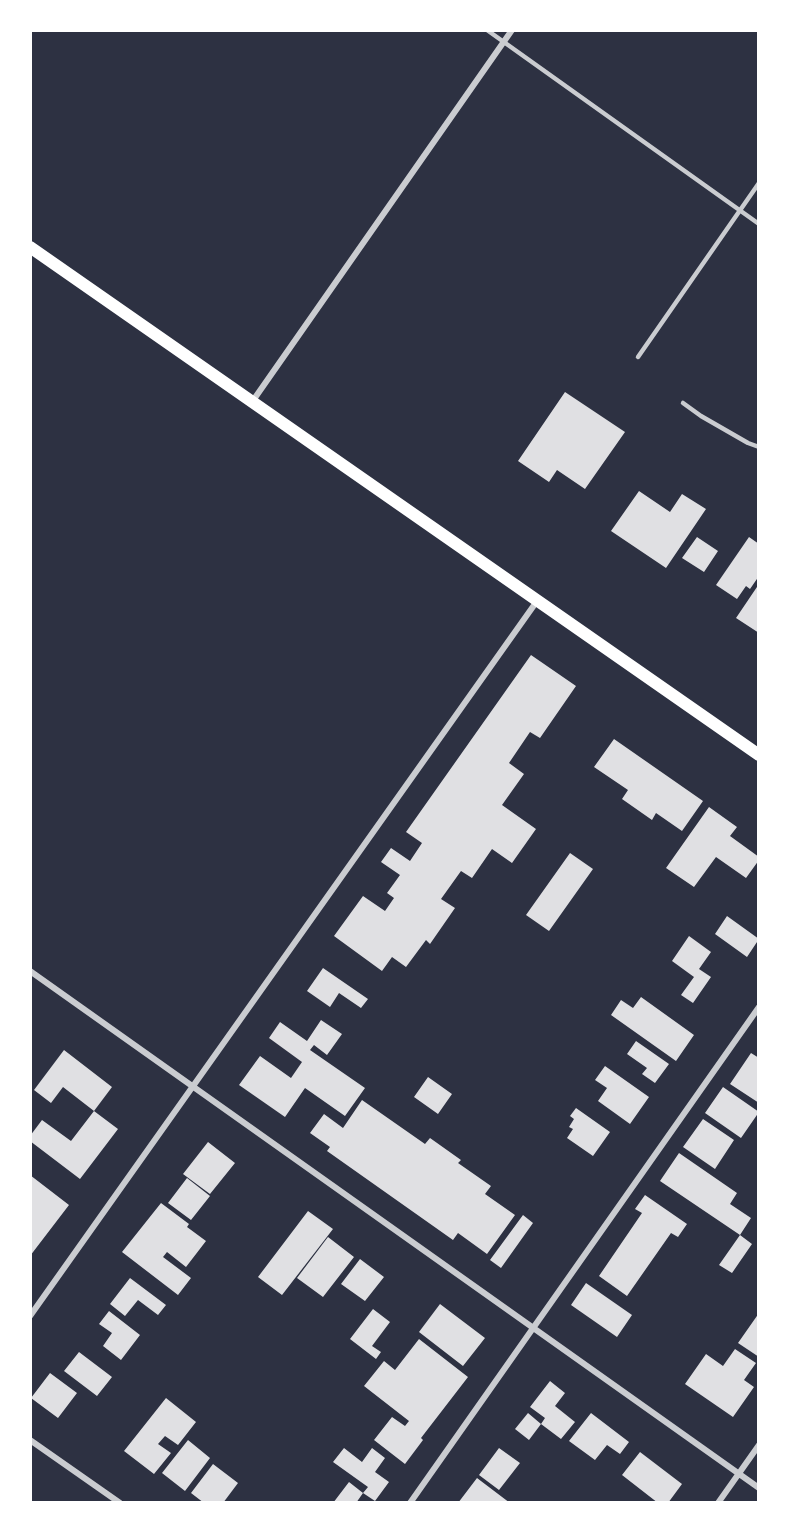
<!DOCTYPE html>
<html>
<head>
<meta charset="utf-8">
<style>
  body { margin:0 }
  #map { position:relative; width:789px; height:1533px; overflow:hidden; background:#2d3142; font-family:Rubik,sans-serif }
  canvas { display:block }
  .frame { position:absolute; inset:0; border:32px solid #fff; pointer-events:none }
</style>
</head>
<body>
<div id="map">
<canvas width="789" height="1533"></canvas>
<div class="frame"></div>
</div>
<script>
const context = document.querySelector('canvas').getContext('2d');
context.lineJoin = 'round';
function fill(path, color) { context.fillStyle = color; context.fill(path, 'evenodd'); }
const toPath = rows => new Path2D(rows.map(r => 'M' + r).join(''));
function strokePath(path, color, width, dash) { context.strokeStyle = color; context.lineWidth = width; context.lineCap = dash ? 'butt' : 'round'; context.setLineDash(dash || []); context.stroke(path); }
fill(toPath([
  [565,392,625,432,585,489,557,470,549,482,518,461],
  [639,491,670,512,682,494,706,509,666,568,611,531],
  [697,537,718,551,704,572,682,558],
  [749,537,759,544,759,576,750,589,746,586,737,599,716,585],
  [759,584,759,633,736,618],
  [531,655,576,686,540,738,530,732,509,763,524,774,502,805,536,829,512,863,492,849,472,878,461,871,441,899,455,908,430,944,426,940,406,967,392,957,382,971,334,936,363,896,385,911,394,898,387,893,400,875,381,862,391,848,410,861,422,843,406,832],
  [614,739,703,801,682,831,656,813,652,820,622,799,628,790,594,767],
  [709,807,737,827,730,836,759,857,759,860,746,878,716,857,694,887,666,868],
  [570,853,593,869,549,931,526,915],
  [727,916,759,939,747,957,715,934],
  [689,936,711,952,699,969,711,977,693,1003,681,995,694,977,672,961],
  [323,968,368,999,361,1008,339,993,330,1007,307,991],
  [641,997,694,1035,676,1061,611,1015,621,1000,633,1008],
  [321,1020,342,1034,327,1055,314,1045,310,1050,365,1088,345,1116,305,1088,285,1117,239,1085,260,1056,291,1078,302,1062,269,1038,280,1022,307,1041],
  [636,1041,669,1064,655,1083,642,1074,647,1068,627,1054],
  [64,1050,112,1087,94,1111,63,1087,51,1103,34,1090],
  [751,1053,759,1058,759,1103,730,1084],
  [605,1066,649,1097,630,1124,598,1101,607,1088,595,1080],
  [428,1077,452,1094,438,1114,414,1097],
  [723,1087,759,1112,741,1138,705,1113],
  [362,1100,425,1144,430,1138,461,1160,458,1163,491,1186,485,1194,515,1215,487,1254,458,1233,453,1240,327,1151,330,1147,310,1133,324,1114,343,1128],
  [576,1108,610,1132,593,1156,567,1138,573,1129,569,1127,574,1119,570,1116],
  [94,1111,118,1129,80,1179,30,1141,30,1136,42,1120,71,1141],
  [703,1119,734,1140,715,1169,683,1147],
  [208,1142,235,1163,210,1194,183,1174],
  [679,1153,737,1193,730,1204,751,1218,740,1235,660,1181],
  [30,1175,69,1205,30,1256],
  [187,1178,210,1196,191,1220,168,1203],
  [645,1195,687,1224,678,1237,671,1233,627,1296,599,1276,642,1213,635,1209],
  [161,1203,189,1224,187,1227,206,1241,186,1267,167,1252,163,1257,191,1278,178,1295,122,1252],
  [308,1211,333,1229,282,1295,258,1277],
  [523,1215,533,1223,501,1268,490,1260],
  [740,1235,752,1244,732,1273,719,1265],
  [328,1237,354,1257,323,1297,297,1278],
  [360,1259,384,1277,365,1301,341,1284],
  [130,1278,166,1305,158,1315,138,1300,125,1316,110,1304],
  [586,1283,632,1315,617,1337,571,1305],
  [440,1304,485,1338,463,1366,419,1332],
  [373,1309,390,1322,372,1346,381,1352,376,1359,350,1339],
  [109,1311,140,1335,121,1360,103,1346,112,1333,99,1324],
  [759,1313,759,1357,738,1343],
  [419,1339,468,1377,421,1438,423,1440,405,1464,374,1440,392,1417,405,1426,409,1421,364,1386,384,1361,395,1370],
  [735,1349,756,1363,744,1380,754,1387,733,1417,685,1384,706,1354,723,1366],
  [79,1352,112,1377,97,1396,64,1371],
  [50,1373,77,1393,58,1418,31,1398],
  [550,1381,565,1393,555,1406,575,1422,561,1439,541,1424,545,1418,530,1407],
  [166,1398,196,1422,178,1445,165,1436,158,1444,171,1453,154,1474,124,1451],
  [528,1413,541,1424,529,1440,515,1429],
  [591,1413,629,1442,620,1454,607,1445,595,1460,569,1441],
  [188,1440,210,1458,185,1491,162,1473],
  [344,1448,362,1462,372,1448,385,1458,375,1472,389,1482,375,1501,363,1493,368,1487,333,1462],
  [499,1448,520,1463,499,1490,479,1475],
  [640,1452,682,1484,668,1503,658,1503,622,1475],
  [213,1464,238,1483,223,1503,204,1503,191,1493],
  [477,1478,510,1503,458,1503],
  [349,1482,363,1493,356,1503,333,1503]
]), '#e0e0e3');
strokePath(toPath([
  [487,30,759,224],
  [638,357,759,183],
  [683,403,701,416,748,443,759,447]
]), '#caccd0', 4.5);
strokePath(toPath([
  [252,402,512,30],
  [30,971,759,1488],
  [30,1316,537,601],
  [30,1440,120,1503],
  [410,1503,759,1007],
  [718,1503,759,1445]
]), '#caccd0', 6);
strokePath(toPath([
  [30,247,759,755]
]), '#fff', 12);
</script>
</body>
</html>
